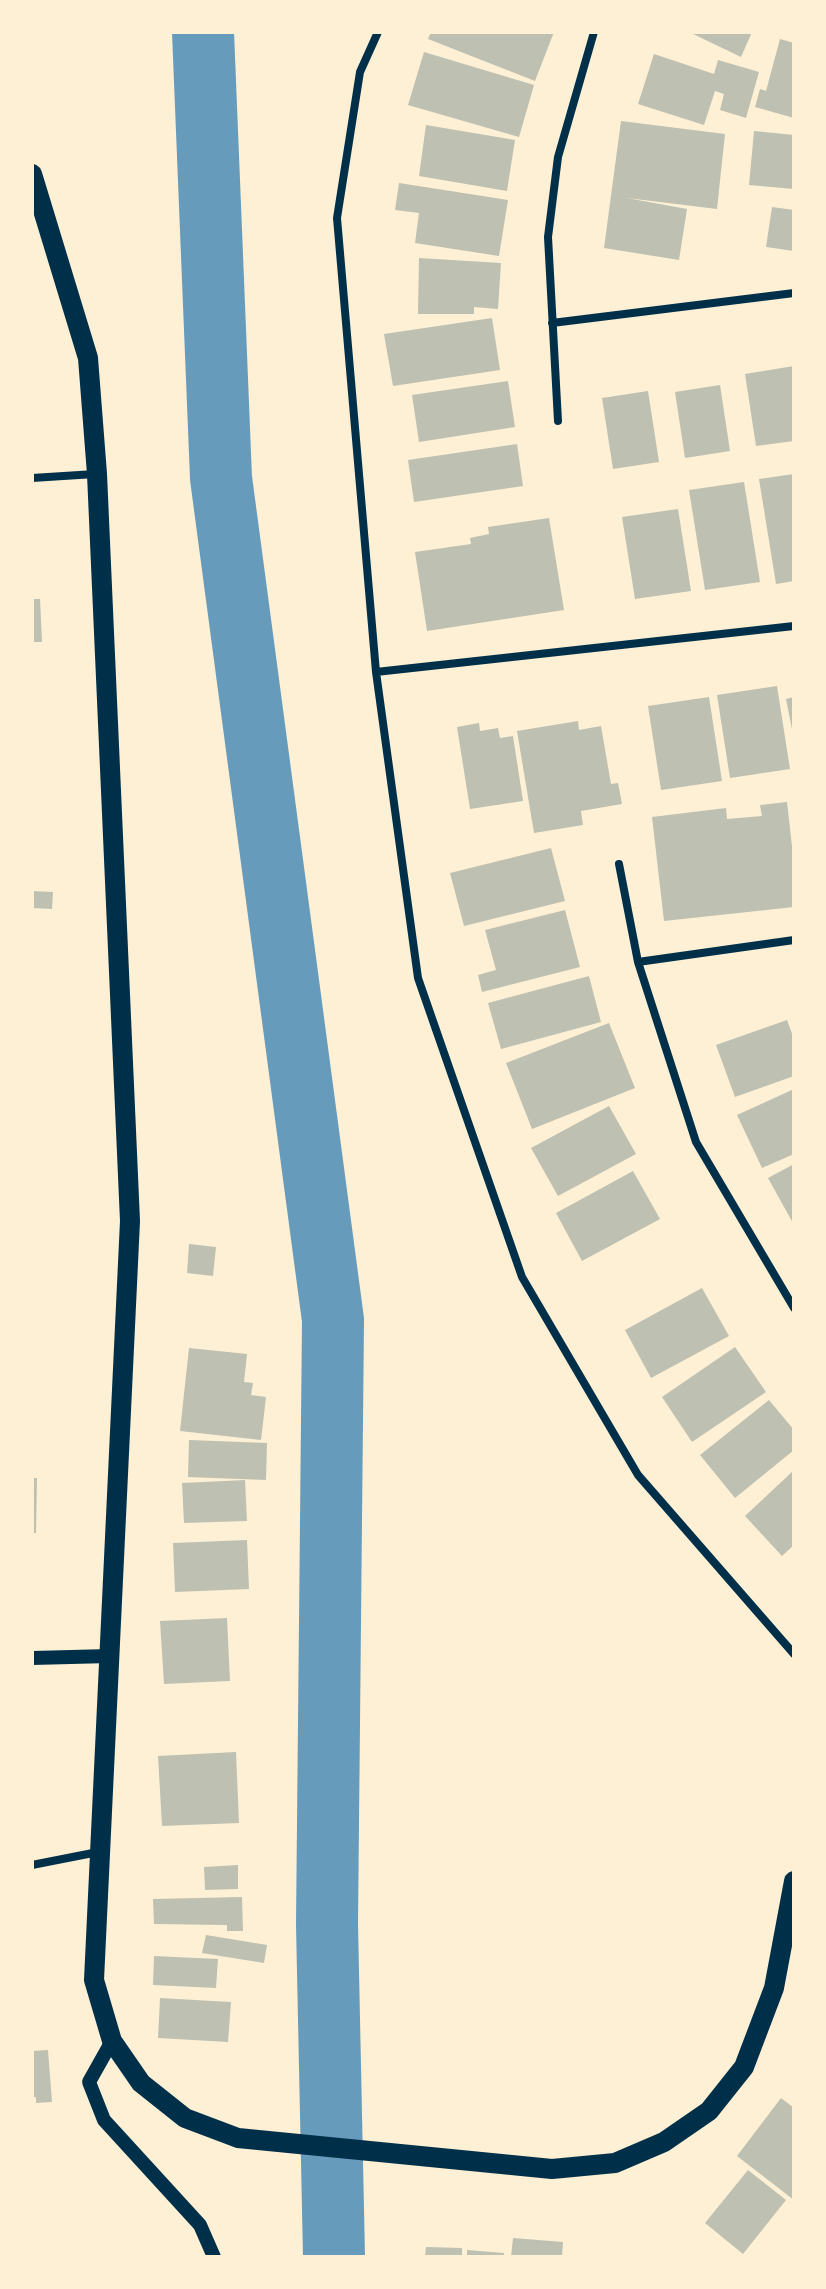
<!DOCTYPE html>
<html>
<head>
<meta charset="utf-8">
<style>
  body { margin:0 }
  #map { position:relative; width:826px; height:2289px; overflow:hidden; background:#fdf0d5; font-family:"Titillium Web",sans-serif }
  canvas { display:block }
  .frame { position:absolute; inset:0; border:34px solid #fdf0d5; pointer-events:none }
</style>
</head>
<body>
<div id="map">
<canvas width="826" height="2289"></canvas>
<div class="frame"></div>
</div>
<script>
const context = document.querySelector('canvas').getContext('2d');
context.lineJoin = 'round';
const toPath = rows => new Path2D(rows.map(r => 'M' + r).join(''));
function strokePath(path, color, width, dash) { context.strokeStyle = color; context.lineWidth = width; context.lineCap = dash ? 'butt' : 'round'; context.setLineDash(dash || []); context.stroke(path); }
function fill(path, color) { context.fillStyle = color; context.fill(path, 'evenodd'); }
strokePath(toPath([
  [203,32,221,478,333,1320,327,1924,334,2257]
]), '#669bbc', 62);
fill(toPath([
  [431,32,554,32,535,81,428,39],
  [689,32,752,32,741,57],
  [780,39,794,43,794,118,755,107,760,89,766,91],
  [424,52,534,85,519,137,408,105],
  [654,54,714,74,718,60,759,72,746,118,720,110,724,94,715,91,704,125,638,104],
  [621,121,725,134,717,209,627,198,687,209,679,260,604,248],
  [426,125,515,140,507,191,419,176],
  [754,131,794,135,794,189,749,185],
  [399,183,508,200,499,256,415,243,419,213,395,210],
  [772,207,794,210,794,251,766,247],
  [419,258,501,263,498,309,474,307,474,314,418,314],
  [492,318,500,370,393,386,384,334],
  [794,366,794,441,756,446,745,374],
  [508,381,515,427,419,442,412,395],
  [720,385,730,451,685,458,675,392],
  [648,391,659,462,613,469,602,398],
  [517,444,523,486,414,502,408,460],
  [794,474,794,581,776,584,759,479],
  [744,482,760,582,705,590,689,490],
  [678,509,691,591,635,599,622,517],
  [549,518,564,610,427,631,415,552,471,544,470,538,489,534,488,527],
  [32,599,40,599,42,642,32,642],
  [777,686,790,769,730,778,717,695],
  [709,697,722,781,661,790,648,706],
  [794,697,794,733,793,734,786,699],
  [578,721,579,730,601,726,611,784,618,783,622,804,581,811,583,825,534,833,517,731],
  [479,723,480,731,498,728,500,738,513,736,523,801,470,809,457,727],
  [787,802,794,864,794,907,664,921,652,817,726,808,727,819,762,816,760,805],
  [551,848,565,901,464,926,450,873],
  [32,891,53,892,52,909,32,908],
  [565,910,580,967,482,992,478,975,496,970,485,930],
  [589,976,601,1022,501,1049,488,1003],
  [787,1020,794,1039,794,1076,735,1097,716,1045],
  [609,1023,635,1088,532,1129,506,1063],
  [794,1089,794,1154,762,1168,737,1115],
  [609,1106,636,1154,558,1196,531,1148],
  [794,1164,794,1225,768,1178],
  [633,1171,660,1219,582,1261,556,1213],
  [189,1244,216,1247,213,1276,187,1273],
  [702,1288,729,1336,651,1378,625,1330],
  [735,1347,766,1392,692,1442,662,1397],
  [189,1348,247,1354,244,1382,253,1383,251,1395,266,1397,261,1440,180,1431],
  [769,1400,794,1430,794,1450,735,1498,700,1455],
  [189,1440,267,1443,266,1480,188,1477],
  [794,1470,794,1545,782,1556,745,1516],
  [32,1478,37,1478,36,1533,32,1533],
  [245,1480,247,1521,184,1523,182,1483],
  [247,1540,249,1589,175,1592,173,1543],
  [227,1618,230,1681,164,1684,160,1621],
  [236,1752,239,1823,162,1826,158,1756],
  [238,1865,238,1889,205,1890,204,1867],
  [242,1897,243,1931,227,1931,227,1925,154,1924,153,1899],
  [206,1935,267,1945,264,1963,202,1953],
  [154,1956,218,1959,216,1988,153,1985],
  [160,1998,231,2002,228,2042,158,2038],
  [48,2050,52,2102,36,2103,36,2097,32,2098,32,2051],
  [781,2098,794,2108,794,2200,737,2156],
  [748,2170,786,2200,743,2254,705,2223],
  [513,2238,563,2242,562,2257,511,2257],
  [426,2247,462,2248,462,2257,425,2257],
  [467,2250,504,2253,504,2257,467,2257]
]), '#bec0b2');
strokePath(toPath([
  [378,32,360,72,337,218,376,672,418,978,522,1277,638,1475,794,1654],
  [552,323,794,293],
  [558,421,548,237,558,157,594,32],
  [32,478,95,474],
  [376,672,794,626],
  [619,864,638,962,696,1142,794,1308],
  [638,962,794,940],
  [32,1865,98,1852]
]), '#003049', 8);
strokePath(toPath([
  [32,1658,110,1656],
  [112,2041,89,2082,104,2120,200,2225,214,2257]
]), '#003049', 14);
strokePath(toPath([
  [32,174,88,358,97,474,130,1221,94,1980,112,2041,141,2083,185,2118,238,2138,552,2169,615,2163,664,2142,709,2111,744,2067,774,1988,794,1881]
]), '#003049', 20);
</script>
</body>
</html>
